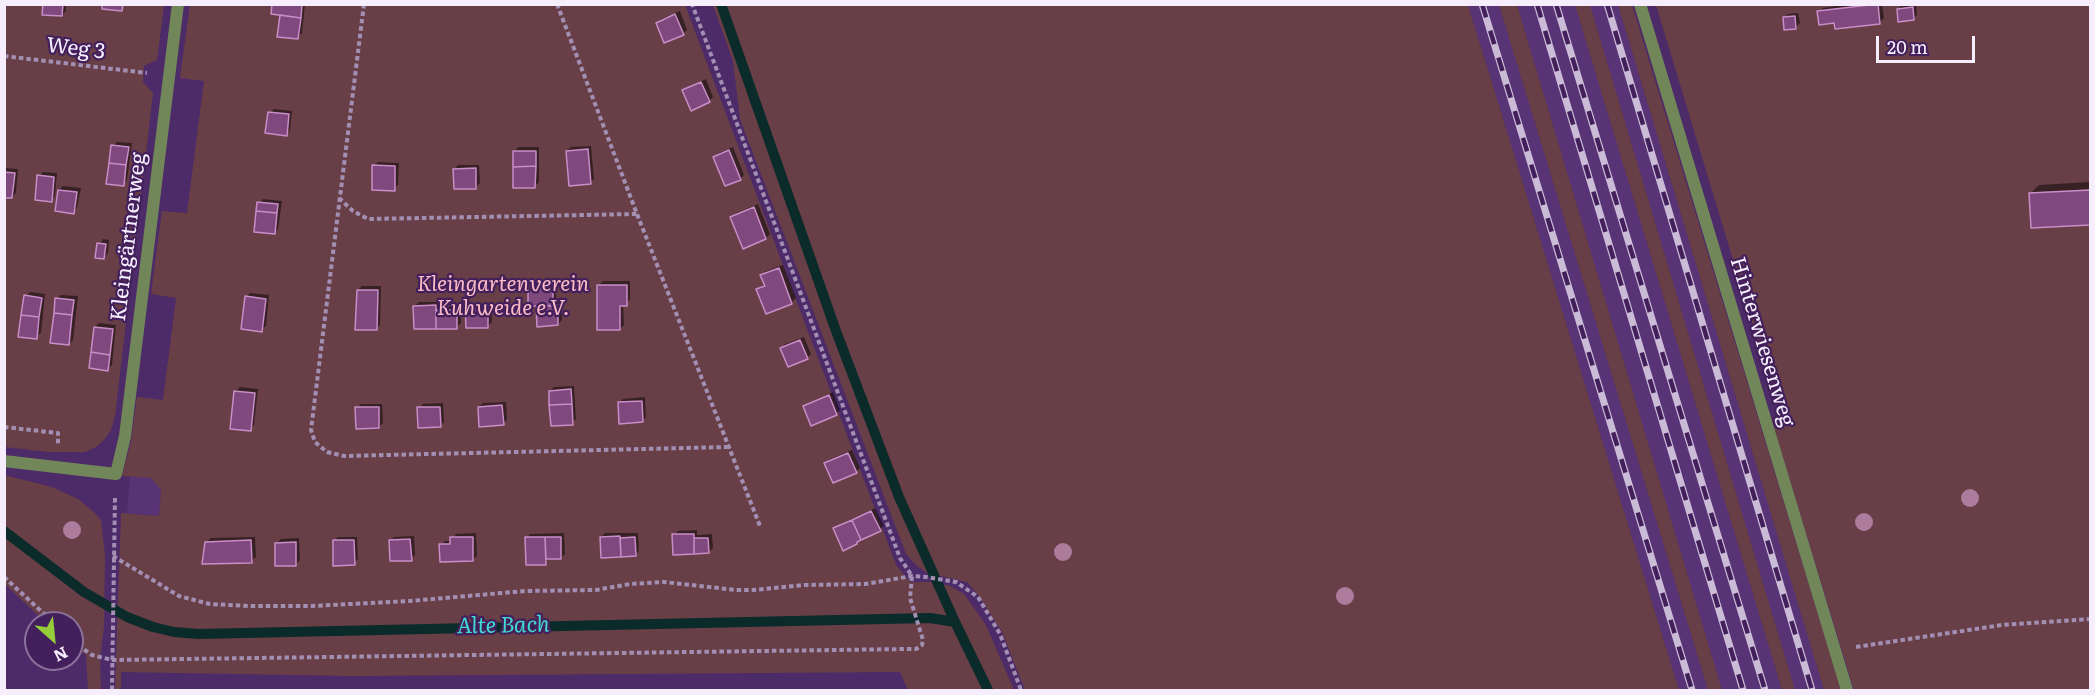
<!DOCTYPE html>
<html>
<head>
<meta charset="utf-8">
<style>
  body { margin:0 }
  #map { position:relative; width:2095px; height:695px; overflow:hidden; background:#4d2b68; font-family:Literata,serif }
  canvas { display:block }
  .frame { position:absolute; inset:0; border:6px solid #f6eefd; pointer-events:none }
  .north { position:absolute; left:24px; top:611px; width:60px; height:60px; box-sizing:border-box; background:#43205c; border:2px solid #8b729c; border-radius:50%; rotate:153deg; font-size:16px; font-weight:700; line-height:24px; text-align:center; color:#f6eefd }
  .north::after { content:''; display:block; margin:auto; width:21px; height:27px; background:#96cc3a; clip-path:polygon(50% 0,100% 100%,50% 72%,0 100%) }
  .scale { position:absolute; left:1876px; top:36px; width:99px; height:27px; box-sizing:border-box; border:3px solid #f6eefd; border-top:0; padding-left:8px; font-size:18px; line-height:21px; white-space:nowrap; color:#f6eefd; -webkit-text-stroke:4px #43205c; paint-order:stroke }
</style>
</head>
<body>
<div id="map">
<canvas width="2095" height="695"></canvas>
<div class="frame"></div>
<div class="north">N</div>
<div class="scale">20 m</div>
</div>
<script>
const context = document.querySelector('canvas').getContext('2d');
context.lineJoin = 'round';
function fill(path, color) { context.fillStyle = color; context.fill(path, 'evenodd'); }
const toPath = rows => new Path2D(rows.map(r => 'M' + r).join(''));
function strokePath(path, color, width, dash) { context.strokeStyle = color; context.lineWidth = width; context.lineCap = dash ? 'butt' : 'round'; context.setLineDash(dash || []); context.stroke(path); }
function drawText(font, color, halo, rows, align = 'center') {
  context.font = font + ' Literata,serif'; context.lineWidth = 4.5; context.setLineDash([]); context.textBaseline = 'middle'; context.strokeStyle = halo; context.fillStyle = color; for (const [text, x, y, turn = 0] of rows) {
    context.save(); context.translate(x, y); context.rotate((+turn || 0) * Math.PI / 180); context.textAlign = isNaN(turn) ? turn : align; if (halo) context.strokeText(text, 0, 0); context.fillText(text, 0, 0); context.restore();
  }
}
fill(toPath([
  [1468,5,1499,5,1708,690,1679,690],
  [1517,5,1575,5,1782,690,1722,690],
  [1590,5,1618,5,1824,690,1795,690],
  [130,476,151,478,161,490,159,516,127,513]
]), '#583376');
fill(toPath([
  [190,4,685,5,896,565,910,582,934,582,950,586,964,594,986,625,1014,690,908,690,900,672,352,676,121,672,121,690,115,690,121,513,159,516,161,490,151,478,122,476,131,441,137,397,163,400,176,298,151,294,162,211,187,213,204,81,180,78],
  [5,5,164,5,157,60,144,66,143,82,153,93,115,416,111,430,104,440,96,447,85,452,49,452,5,447],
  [713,5,1468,5,1679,690,1025,690,1002,632,979,596,967,582,927,573,916,565,906,554,740,119,733,61],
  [1499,5,1517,5,1722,690,1708,690],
  [1575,5,1590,5,1795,690,1782,690],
  [1618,5,1632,5,1841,690,1824,690],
  [1656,5,2090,5,2090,690,1854,690,1774,428,1783,425],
  [4,475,52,487,78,499,94,512,101,520,105,555,104,627,100,658,101,690,88,690,86,655,72,646,72,623,46,623,5,584]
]), '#693f47');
fill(toPath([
  [44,4,66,4,66,11,62,15],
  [274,4,305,4,302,33,298,37],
  [1850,4,1882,4,1884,18,1880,22,1835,22,1819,12,1823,8],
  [1916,4,1917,15,1913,19,1898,9,1902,5],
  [680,11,687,30,683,34,657,23,661,19],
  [1798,13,1800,23,1796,27,1784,18,1788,14],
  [706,79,713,97,709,101,684,91,688,87],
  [274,109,292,111,290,130,286,134,270,113],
  [117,142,132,143,127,180,123,185,113,146],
  [591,146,594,179,590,183,567,151,571,147],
  [519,147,539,147,539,182,535,186,514,151],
  [733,147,744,175,740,179,715,157,719,153],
  [378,162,399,163,398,185,394,189,374,166],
  [458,165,479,165,480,183,476,187,454,170],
  [4,168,18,169,16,193,12,197,4,196],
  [43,172,57,173,55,196,51,200,39,176],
  [2090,182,2090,224,2032,227,2031,193,2039,185],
  [63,186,81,188,77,208,73,212,59,190],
  [263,199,282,201,278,229,274,233,259,203],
  [758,204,770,234,766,238,744,247,732,217,736,213],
  [103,239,109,240,108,253,104,257,99,244],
  [783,265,796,298,792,302,767,312,758,290,766,284,762,275,766,271],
  [603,281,630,281,630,300,623,304,624,325,620,329,599,285],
  [556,285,556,303,561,302,562,320,558,324,537,305,529,290,534,286],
  [362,286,381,286,380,325,376,329,358,290],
  [30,292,45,294,41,333,36,337,26,296],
  [250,293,269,295,266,326,261,330,246,297],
  [61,295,78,296,73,340,69,344,57,299],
  [419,302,439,302,439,307,460,307,461,323,457,327,415,306],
  [471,304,492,304,492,322,488,326,466,308],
  [99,323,116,325,112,365,108,369,95,327],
  [804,337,811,354,807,358,781,348,785,344],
  [574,386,576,419,572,423,550,391,554,387],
  [240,387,258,389,254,425,250,429,236,391],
  [833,392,840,410,836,414,804,407,808,403],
  [645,397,646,417,642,421,619,403,623,399],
  [506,402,507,420,503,424,479,407,483,403],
  [443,403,444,422,440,426,419,408,423,404],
  [361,404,382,404,383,423,379,427,357,408],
  [852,450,860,468,856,472,826,463,830,459],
  [875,508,884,526,857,543,835,529,839,525],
  [697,530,697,535,712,534,713,548,709,552,674,535,678,531],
  [476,533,477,556,472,560,441,545,445,541,452,541,456,534],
  [564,533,565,554,561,558,549,558,545,563,526,538,530,534],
  [605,533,638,533,639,551,635,555,601,537],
  [414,536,415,555,411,559,390,541,394,537],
  [255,537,256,557,251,561,206,543,211,538],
  [338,537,357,537,358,559,354,563,334,541],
  [299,538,300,560,296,564,277,543,281,539]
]), '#0007');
strokePath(toPath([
  [721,4,836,331,899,497,955,622,988,690],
  [4,531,84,592,127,617,153,627,174,632,198,634,930,618,955,622]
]), '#0a2b29', 10);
const building = toPath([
  [43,4,63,4,62,16,42,15,43,4],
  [102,4,123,4,122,11,102,9,102,4],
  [272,4,302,4,301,18,271,14,272,4],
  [1878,4,1880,24,1835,29,1834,23,1819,25,1817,11,1878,4],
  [1913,7,1914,20,1898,22,1897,9,1913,7],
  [675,14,684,35,664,43,656,23,675,14],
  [280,15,301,18,298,39,277,37,280,15],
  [1795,16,1796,29,1784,30,1783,17,1795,16],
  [701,82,710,102,691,111,682,90,701,82],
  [268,112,289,114,287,136,265,133,268,112],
  [111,145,129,147,126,165,109,163,111,145],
  [588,149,591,184,569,186,566,151,588,149],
  [729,150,741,180,725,186,713,157,729,150],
  [513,151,536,151,536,166,513,167,513,151],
  [109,163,126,165,124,186,106,184,109,163],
  [372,165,395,166,395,191,372,190,372,165],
  [536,166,535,188,513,188,513,167,536,166],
  [476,168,476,189,454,189,453,169,476,168],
  [4,172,15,173,12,198,4,198,4,172],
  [37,175,54,177,52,202,35,200,37,175],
  [58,190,77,192,74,214,55,211,58,190],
  [2090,190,2090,225,2031,228,2029,193,2090,190],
  [257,202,278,204,277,213,256,211,257,202],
  [754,207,766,239,743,249,730,217,754,207],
  [256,211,277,213,275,234,254,232,256,211],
  [97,243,106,244,104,259,95,258,97,243],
  [779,268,792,304,766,314,756,289,765,286,760,275,779,268],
  [597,285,627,285,627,306,620,306,620,330,597,330,597,285],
  [528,289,553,289,553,306,528,306,528,289],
  [357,290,378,290,377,330,355,330,357,290],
  [24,295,42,298,39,317,21,315,24,295],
  [245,296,266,299,262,332,241,329,245,296],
  [55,298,74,300,72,315,54,313,55,298],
  [436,305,436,329,414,329,413,306,436,305],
  [558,305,558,325,537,327,536,306,558,305],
  [465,307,488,307,488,328,466,328,465,307],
  [436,310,457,310,457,329,436,329,436,310],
  [54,313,72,315,69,345,50,343,54,313],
  [21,315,39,317,37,339,18,337,21,315],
  [94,327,113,329,110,355,91,352,94,327],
  [800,340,808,359,788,367,780,348,800,340],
  [91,352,110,355,108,371,89,368,91,352],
  [571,389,572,404,549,405,549,391,571,389],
  [234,391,255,393,251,431,230,429,234,391],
  [829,395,837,415,811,426,803,406,829,395],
  [642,401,643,422,619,424,618,402,642,401],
  [572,404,573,425,551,426,549,405,572,404],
  [502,405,504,425,479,427,478,407,502,405],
  [355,407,379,407,379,428,356,429,355,407],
  [417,407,440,407,441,427,418,428,417,407],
  [848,453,857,473,833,483,824,463,848,453],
  [871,511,881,531,861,540,852,520,871,511],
  [852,520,861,540,857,542,857,544,843,551,833,528,852,520],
  [672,534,694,534,694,554,673,555,672,534],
  [620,536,621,557,601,558,600,537,620,536],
  [450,537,473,537,473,561,440,562,439,544,450,544,450,537],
  [525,537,545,537,546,565,526,565,525,537],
  [545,537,561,537,561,559,546,559,545,537],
  [635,537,636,556,621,557,620,538,635,537],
  [694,538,708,538,709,553,694,554,694,538],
  [410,539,412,561,390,561,389,540,410,539],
  [251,540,252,563,202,564,205,542,251,540],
  [333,540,354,540,355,565,333,566,333,540],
  [296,542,296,566,275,566,275,543,296,542]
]);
fill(building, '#7f497e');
strokePath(building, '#c98dc7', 1.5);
strokePath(toPath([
  [364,4,311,430,315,442,327,452,344,456,727,447],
  [557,4,637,214,760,526],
  [4,56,147,73],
  [339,198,353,211,368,219,637,214],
  [4,427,58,433,58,446],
  [113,556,179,596,210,604,248,606,311,606,410,601,525,591,596,590,630,584,664,582,736,590,753,590,804,585,865,584,912,576,926,577,956,582,978,597,1000,634,1021,690],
  [4,577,54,623],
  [72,641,92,655,112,660,907,649,916,649,922,645,923,640,910,598,912,576,900,558,692,4],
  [1856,647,2002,625,2090,619],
  [112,690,115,496]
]), '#a38fb4', 4, [4.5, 3]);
strokePath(toPath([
  [1640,4,1847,690],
  [4,461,116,474,125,436,178,4]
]), '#728759', 12);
const rail = toPath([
  [1482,4,1692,690],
  [1537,4,1743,690],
  [1556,4,1765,690],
  [1607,4,1812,690]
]);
strokePath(rail, '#cabbd6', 7);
strokePath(rail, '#43205c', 4.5, [14]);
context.fillStyle = '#ad7b9c';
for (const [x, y] of [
  [1970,498],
  [1864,522],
  [72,530],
  [1063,552],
  [1345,596]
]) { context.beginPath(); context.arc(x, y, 9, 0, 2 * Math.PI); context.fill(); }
drawText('21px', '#f6eefd', '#43205c', [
  ["Weg 3",76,49,7],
  ["Kleingärtnerweg",129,237,-83],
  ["Hinterwiesenweg",1762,342,73]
]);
drawText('italic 21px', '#fcbcc6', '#43205c', [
  ["Kleingartenverein",503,285],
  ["Kuhweide e.V.",503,309]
]);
drawText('italic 22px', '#42dacf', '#43205c', [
  ["Alte Bach",503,626,-1]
]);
</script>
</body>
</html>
